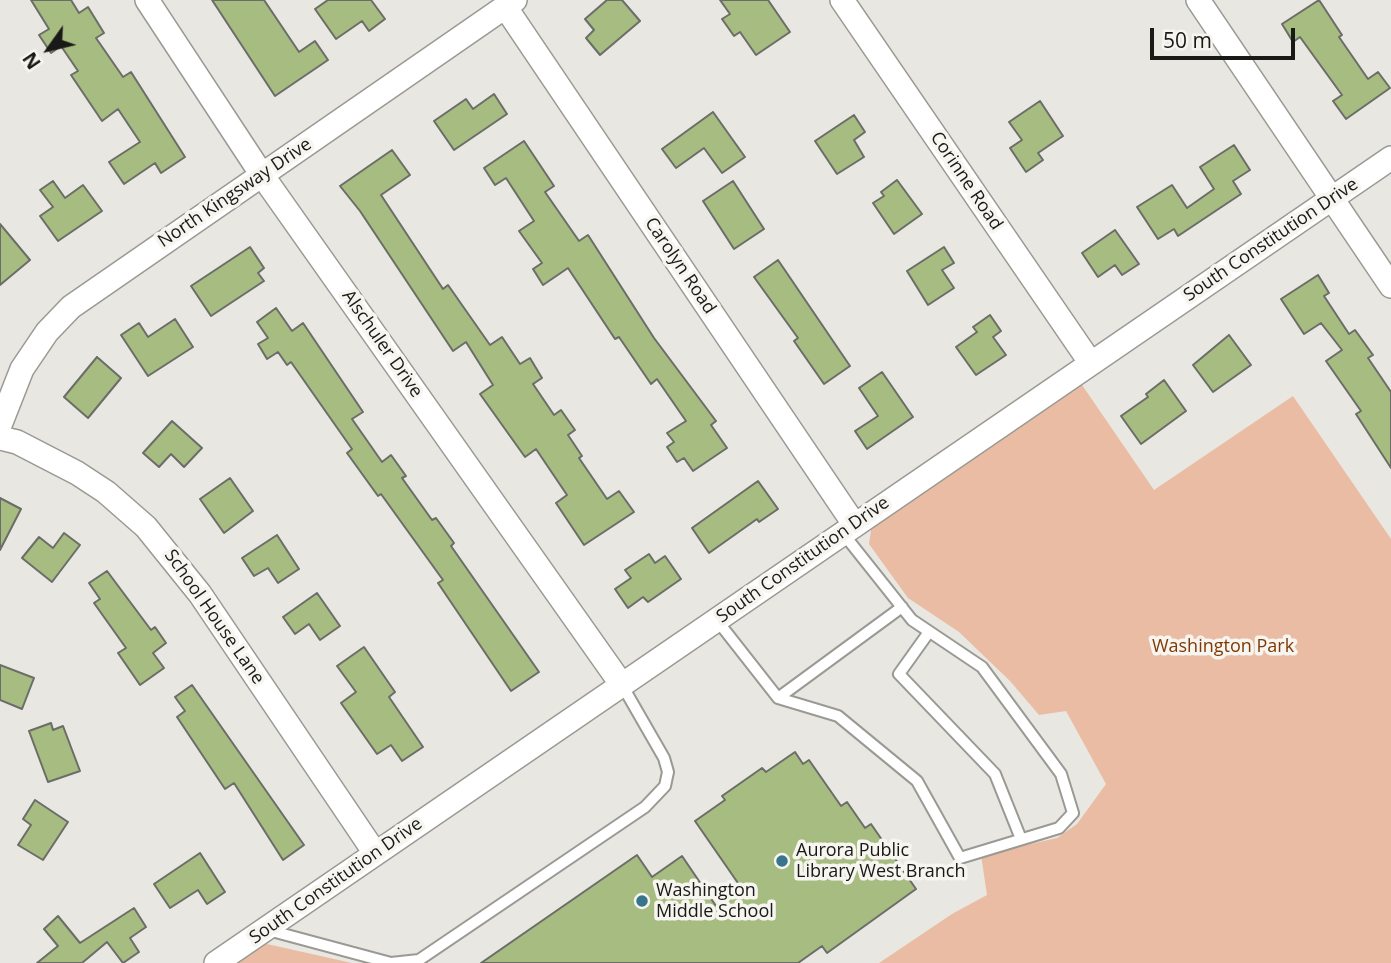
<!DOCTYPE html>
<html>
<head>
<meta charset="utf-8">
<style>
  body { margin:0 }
  #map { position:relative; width:1391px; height:963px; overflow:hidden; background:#e8e7e1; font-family:"Open Sans",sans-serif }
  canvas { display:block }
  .north { position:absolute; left:14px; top:14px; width:70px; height:70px; -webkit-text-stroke:5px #f6f5ef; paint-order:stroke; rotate:236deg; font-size:19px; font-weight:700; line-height:28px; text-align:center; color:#191917 }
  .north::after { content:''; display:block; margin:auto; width:24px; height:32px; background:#191917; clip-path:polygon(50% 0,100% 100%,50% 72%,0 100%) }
  .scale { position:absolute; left:1150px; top:28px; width:145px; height:32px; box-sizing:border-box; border:4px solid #191917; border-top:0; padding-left:9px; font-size:21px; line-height:24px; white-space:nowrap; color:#191917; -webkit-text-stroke:5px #f6f5ef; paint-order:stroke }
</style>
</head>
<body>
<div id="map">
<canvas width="1391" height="963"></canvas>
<div class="north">N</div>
<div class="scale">50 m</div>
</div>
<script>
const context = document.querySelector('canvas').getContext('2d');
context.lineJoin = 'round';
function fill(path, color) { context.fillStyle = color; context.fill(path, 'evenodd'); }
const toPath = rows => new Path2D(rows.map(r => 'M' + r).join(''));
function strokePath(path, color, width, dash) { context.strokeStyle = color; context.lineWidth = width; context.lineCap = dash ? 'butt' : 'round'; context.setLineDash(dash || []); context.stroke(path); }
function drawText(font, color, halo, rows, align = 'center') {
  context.font = font + ' "Open Sans",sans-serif'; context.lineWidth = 7; context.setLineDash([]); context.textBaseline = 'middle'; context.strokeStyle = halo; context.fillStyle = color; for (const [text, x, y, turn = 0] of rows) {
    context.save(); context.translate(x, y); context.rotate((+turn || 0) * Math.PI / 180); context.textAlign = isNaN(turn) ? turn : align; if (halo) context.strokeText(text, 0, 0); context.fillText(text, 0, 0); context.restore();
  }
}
fill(toPath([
  [1080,382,1154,490,1293,396,1391,539,1391,963,879,963,952,914,987,895,981,855,1057,838,1077,824,1106,784,1066,711,1039,715,1010,681,959,632,908,598,869,544,872,524],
  [267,944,352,963,226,963,247,948]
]), '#ebbca4');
const building = toPath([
  [31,0,71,0,79,13,88,7,104,33,96,38,123,77,131,72,185,157,161,173,155,163,124,184,109,162,140,142,118,109,102,121,71,75,78,71,61,46,51,53,39,35,49,29,31,0],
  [212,0,264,0,299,52,315,41,328,60,275,96,212,0],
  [328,0,371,0,385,19,369,31,362,21,336,39,315,9,328,0],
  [607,0,622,0,640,21,600,55,586,38,594,30,585,19,607,0],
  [720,0,768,0,790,32,756,55,740,32,734,36,722,19,730,14,720,0],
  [1319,0,1342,35,1339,37,1368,79,1378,72,1390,88,1346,119,1333,101,1342,95,1300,37,1293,42,1282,24,1319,0],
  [494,94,507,114,454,150,434,121,466,99,473,109,494,94],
  [1040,101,1063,136,1038,153,1043,160,1026,172,1010,148,1022,140,1009,122,1040,101],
  [713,112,745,157,722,173,704,148,676,168,662,149,713,112],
  [854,115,865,132,854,140,864,157,837,174,815,141,854,115],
  [524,141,554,186,545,192,579,241,588,235,654,338,716,421,711,425,727,448,693,471,684,458,677,462,667,447,674,442,667,433,686,421,657,379,651,384,619,337,615,339,568,268,543,285,533,269,542,263,519,231,534,221,506,178,495,185,484,168,524,141],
  [1234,145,1250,170,1233,181,1241,194,1178,236,1174,229,1158,239,1137,207,1172,185,1187,208,1214,189,1200,167,1234,145],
  [392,150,410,175,381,195,443,289,448,285,490,345,502,337,520,364,530,358,542,378,533,384,554,415,561,410,575,430,568,435,582,456,579,458,607,499,619,491,634,512,584,545,556,503,567,495,536,449,525,457,480,394,493,385,466,342,453,351,360,211,340,186,392,150],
  [897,180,922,214,894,234,873,203,884,196,881,192,897,180],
  [53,181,65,198,83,185,102,211,58,241,40,216,53,207,40,190,53,181],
  [733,181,764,229,734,249,703,201,733,181],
  [0,224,30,260,0,285,0,224],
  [1115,230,1139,264,1122,275,1115,265,1098,277,1082,253,1115,230],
  [250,247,264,268,258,273,264,281,211,316,191,286,250,247],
  [944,247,954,263,942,270,954,288,928,305,907,271,944,247],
  [778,260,850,366,824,384,794,341,798,338,754,277,778,260],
  [1318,275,1329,293,1324,296,1349,334,1355,330,1373,355,1368,358,1391,392,1391,468,1356,414,1361,411,1326,361,1342,350,1321,323,1304,334,1281,299,1318,275],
  [276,308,292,331,303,323,363,412,352,419,382,462,391,455,406,476,402,478,432,520,436,518,454,543,451,546,539,672,511,691,438,583,443,580,381,494,378,496,347,453,352,449,291,362,287,365,278,352,267,359,258,344,268,338,257,322,276,308],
  [990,315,1001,331,993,337,1006,355,976,375,956,347,977,332,973,327,990,315],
  [175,319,193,347,148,376,121,335,139,323,148,337,175,319],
  [1229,335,1251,365,1213,392,1193,365,1229,335],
  [97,357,121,378,88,418,64,397,97,357],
  [882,372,913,417,867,449,855,431,878,416,859,388,882,372],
  [1164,380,1186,411,1141,444,1121,416,1148,397,1146,394,1164,380],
  [172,421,202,448,184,467,171,454,159,467,143,453,172,421],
  [230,478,253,511,224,533,200,499,230,478],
  [758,481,778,509,759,522,757,519,709,553,692,528,758,481],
  [0,498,21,509,0,550,0,498],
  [64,533,80,545,52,582,22,558,39,537,53,548,64,533],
  [277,535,299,569,278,583,268,568,254,576,242,558,277,535],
  [649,554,655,563,665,556,681,579,648,602,643,597,628,608,615,589,631,578,625,570,649,554],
  [107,571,151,630,155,627,166,643,153,653,164,668,140,685,118,653,126,648,94,603,100,599,89,583,107,571],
  [317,593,340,626,320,640,309,624,295,634,283,617,317,593],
  [364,647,395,692,389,697,423,747,402,761,391,745,377,754,341,703,356,692,337,666,364,647],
  [0,665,34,678,22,709,0,700,0,665],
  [192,685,304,845,283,860,234,783,225,789,177,717,185,711,175,697,192,685],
  [51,723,53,730,63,726,80,771,48,782,29,731,51,723],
  [795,752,803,764,809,760,841,806,847,802,865,828,871,824,916,889,827,953,822,946,798,963,481,963,637,855,652,877,682,856,716,906,740,886,695,821,725,800,722,796,762,768,766,772,795,752],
  [35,800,68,822,43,860,18,845,31,825,23,819,35,800],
  [200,853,225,892,207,904,198,890,170,908,154,884,200,853],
  [134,908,146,927,130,938,139,952,123,963,107,942,82,963,37,963,58,946,44,929,58,916,80,943,134,908]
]);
fill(building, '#a7bc81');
strokePath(building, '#6b6d68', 2);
const service = toPath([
  [716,619,778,698,838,716,917,781,960,858,1059,828,1073,813,1061,774,982,667,912,620,842,532],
  [929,632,899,674,995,774,1021,839],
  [778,698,902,607],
  [268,930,391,963,419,960,645,807,665,786,668,772,664,758,622,685]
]);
const minor = toPath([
  [147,0,262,175,622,685],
  [842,0,1090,362],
  [1198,0,1391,286],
  [506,8,854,524],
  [0,425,22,369,47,332,71,307,515,0],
  [0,438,17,442,77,473,106,492,146,527,200,594,375,853],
  [216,963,1391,158]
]);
strokePath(service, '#9a9993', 14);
strokePath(minor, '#9a9993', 26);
strokePath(service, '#fff', 10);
strokePath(minor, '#fff', 23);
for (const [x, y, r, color] of [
  [782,861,7,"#38748b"],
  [642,901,7,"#38748b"]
]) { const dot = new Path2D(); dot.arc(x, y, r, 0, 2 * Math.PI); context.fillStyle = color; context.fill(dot); strokePath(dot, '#f6f5ef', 2.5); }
drawText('18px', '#191917', '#f6f5ef', [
  ["Corinne Road",966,181,56],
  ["North Kingsway Drive",235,193,-34],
  ["South Constitution Drive",1271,240,-34],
  ["Carolyn Road",680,266,56],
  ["Alschuler Drive",382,344,55],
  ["South Constitution Drive",803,560,-35],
  ["School House Lane",214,617,55],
  ["South Constitution Drive",336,881,-35]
]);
drawText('18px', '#803805', '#f6f5ef', [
  ["Washington Park",1223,647]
]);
drawText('18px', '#191917', '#f6f5ef', [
  ["Aurora Public",796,851],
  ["Library West Branch",796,872],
  ["Washington",656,891],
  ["Middle School",656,912]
], 'left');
</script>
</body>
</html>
